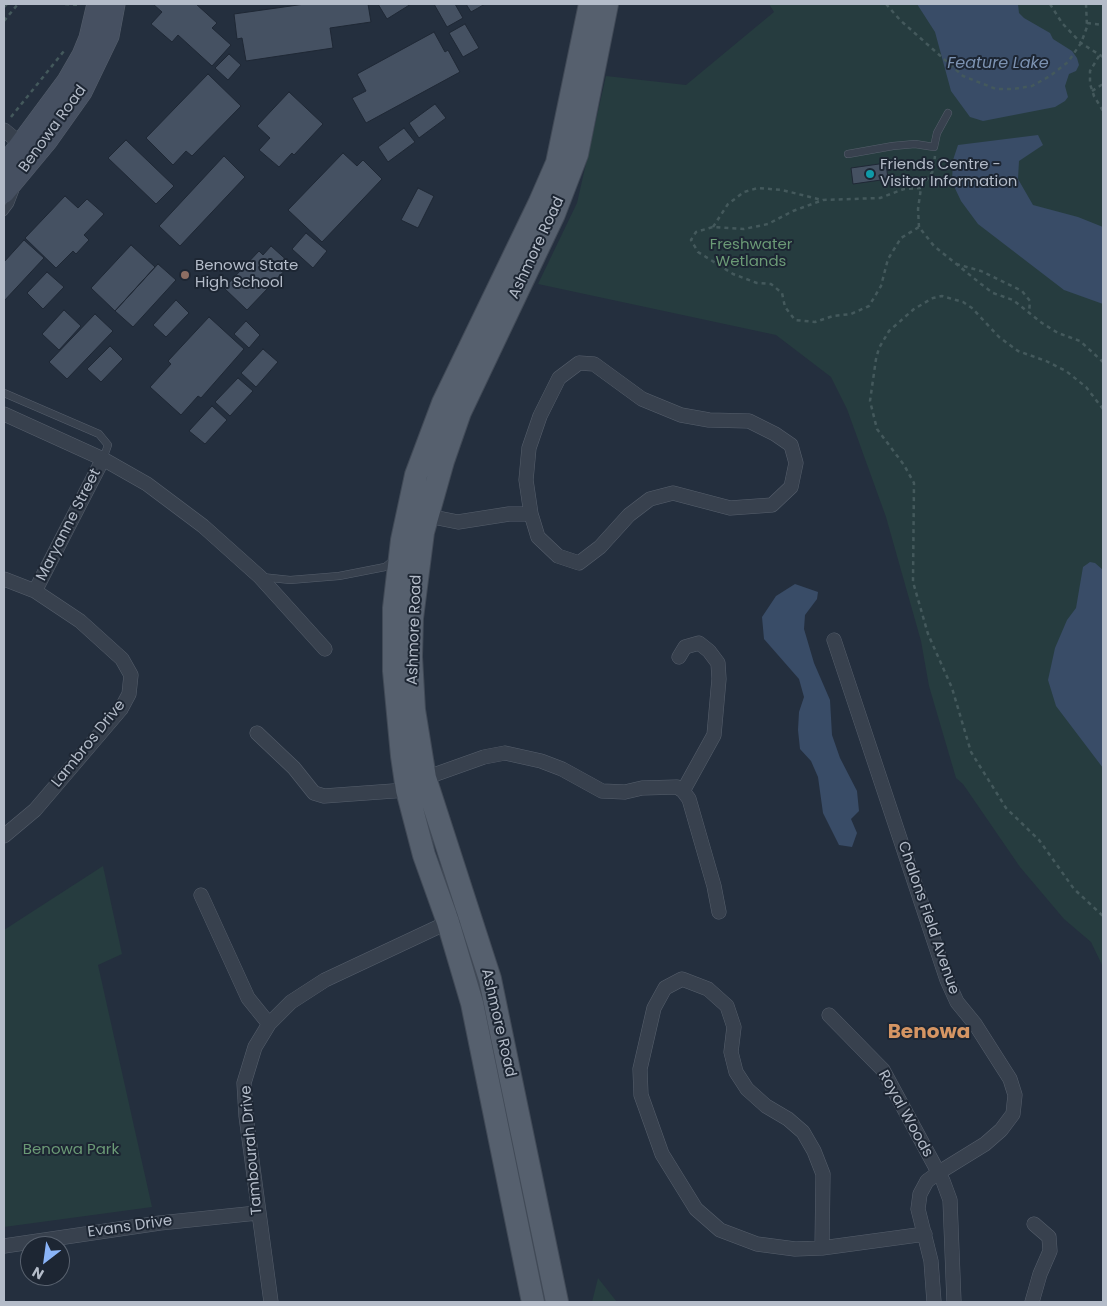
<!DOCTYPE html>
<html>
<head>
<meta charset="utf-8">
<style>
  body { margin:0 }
  #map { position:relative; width:1107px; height:1306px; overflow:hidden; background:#242f3e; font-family:Poppins,sans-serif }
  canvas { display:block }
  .frame { position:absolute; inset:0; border:5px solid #b4bcc9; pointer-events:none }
  .north { position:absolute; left:20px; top:1236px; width:50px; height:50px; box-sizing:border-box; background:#1d2633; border:1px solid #59626f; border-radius:50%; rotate:210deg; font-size:14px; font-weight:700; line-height:20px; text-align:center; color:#b4bcc9 }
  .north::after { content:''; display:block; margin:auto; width:18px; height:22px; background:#8ab4f8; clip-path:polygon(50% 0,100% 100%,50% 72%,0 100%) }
</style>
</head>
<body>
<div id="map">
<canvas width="1107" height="1306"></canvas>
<div class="frame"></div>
<div class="north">N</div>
</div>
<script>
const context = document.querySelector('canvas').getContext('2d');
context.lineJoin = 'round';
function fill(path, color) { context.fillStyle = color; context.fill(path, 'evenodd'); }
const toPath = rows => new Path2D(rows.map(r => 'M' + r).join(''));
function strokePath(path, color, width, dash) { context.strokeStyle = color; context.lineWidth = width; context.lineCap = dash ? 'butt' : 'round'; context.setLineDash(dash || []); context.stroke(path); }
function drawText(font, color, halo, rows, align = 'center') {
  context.font = font + ' Poppins,sans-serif'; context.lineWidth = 4; context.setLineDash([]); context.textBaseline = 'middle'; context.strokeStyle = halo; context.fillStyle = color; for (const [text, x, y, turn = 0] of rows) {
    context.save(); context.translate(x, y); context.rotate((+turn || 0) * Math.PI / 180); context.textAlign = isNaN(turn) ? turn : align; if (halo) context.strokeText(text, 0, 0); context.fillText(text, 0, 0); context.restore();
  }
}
fill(toPath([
  [769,4,1103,4,1103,967,1091,942,1064,919,1020,867,963,784,956,778,929,686,921,641,886,517,847,409,831,377,776,335,538,284,577,203,606,76,686,85,774,12],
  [103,866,122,954,98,965,152,1207,4,1227,4,930],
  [598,1278,617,1302,592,1302]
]), '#263c3f');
fill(toPath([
  [917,4,1018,4,1019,13,1024,18,1050,33,1053,39,1072,51,1077,58,1079,65,1076,71,1069,74,1065,86,1068,97,1065,101,1055,107,983,121,970,117,951,91,935,32],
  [1038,135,1043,145,1019,161,1018,179,1033,205,1078,217,1103,227,1103,304,1064,290,978,224,961,201,952,182,953,160,958,145],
  [1090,562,1095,563,1103,570,1103,768,1056,706,1048,680,1055,648,1067,620,1076,608,1083,567],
  [795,584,818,592,817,599,805,615,804,629,814,663,830,700,832,735,840,758,857,791,859,811,851,819,857,833,852,847,839,845,823,813,818,777,811,761,800,749,798,730,799,712,804,697,799,679,764,639,762,617,776,596]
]), '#394c67');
const building = toPath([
  [153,4,196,4,217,23,212,28,231,45,212,66,178,35,172,42,151,24,162,12,153,4],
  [305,4,368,4,371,22,330,28,333,48,246,61,242,38,237,39,234,14,305,4],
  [378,4,411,4,387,19,378,4],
  [434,4,455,4,463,18,447,27,434,4],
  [466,4,485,4,471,12,466,4],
  [465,24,479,48,463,57,449,33,465,24],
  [434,32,445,52,448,50,460,72,366,123,352,98,366,91,357,74,434,32],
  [229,54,241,65,228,80,215,68,229,54],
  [208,74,241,106,192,156,186,151,173,165,146,138,208,74],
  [289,92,323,124,294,155,292,153,279,167,259,150,270,138,257,126,289,92],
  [435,104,446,118,419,138,409,123,435,104],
  [404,128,415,142,388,162,378,147,404,128],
  [126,140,174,186,156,204,108,158,126,140],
  [343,153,357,166,363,160,382,179,322,242,288,210,343,153],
  [224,156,245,177,180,246,159,226,224,156],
  [886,163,888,179,853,184,851,168,886,163],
  [418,188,434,196,418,228,401,220,418,188],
  [65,196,78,208,87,199,104,214,84,235,89,240,76,254,73,251,56,268,25,238,65,196],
  [306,233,327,251,313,268,292,249,306,233],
  [24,240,44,258,4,301,4,262,24,240],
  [131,245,155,267,115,311,91,288,131,245],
  [271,246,291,264,247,310,224,288,259,251,263,255,271,246],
  [158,264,176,280,133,327,115,311,158,264],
  [47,272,64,287,43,309,27,293,47,272],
  [176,300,189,313,166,337,153,325,176,300],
  [64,310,81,326,59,350,42,334,64,310],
  [95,314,113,331,67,379,49,362,95,314],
  [209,317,244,349,201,398,198,396,181,415,150,387,171,364,168,361,209,317],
  [246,321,260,335,249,348,234,334,246,321],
  [110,346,123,359,101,382,87,369,110,346],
  [263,349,278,362,256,387,241,373,263,349],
  [238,378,253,391,230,416,215,402,238,378],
  [212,406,227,420,205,444,189,431,212,406]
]);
fill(building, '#455162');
strokePath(building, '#1f2835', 1);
const lane = toPath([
  [848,154,893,146,915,144,934,147,937,133,948,113],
  [4,212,10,204,15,191],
  [4,393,99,434,108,445,103,459],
  [262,577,290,580,339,576,385,567,395,559]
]);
const street = toPath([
  [4,130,26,148],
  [4,414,103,459,147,484,203,526,260,577,325,649],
  [428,516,458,522,509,514,531,514,538,537,558,556,579,563,600,547,629,515,650,499,673,493,730,508,772,505,791,487,796,463,791,445,775,434,749,421,709,420,681,415,642,399,594,364,579,363,559,378,540,416,529,448,526,480,531,514],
  [4,579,35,591,80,621,122,659,131,675,129,694,121,709,35,810,4,836],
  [35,591,103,459],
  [834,640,947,980,957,1002,975,1024,1010,1079,1015,1095,1013,1114,1001,1130,985,1144,938,1173,927,1181,920,1194,918,1209,931,1261,934,1302],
  [679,657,685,647,699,643,709,651,718,663,719,679,714,735,683,791],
  [257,733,294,768,314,793,324,796,407,790],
  [425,778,484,757,505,753,541,761,562,769,602,791,625,792,642,788,677,787,683,791,689,799,714,886,719,912],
  [201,895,248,998,269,1024],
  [829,1015,883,1070,943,1181,950,1200,954,1302],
  [4,1246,160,1223,257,1213],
  [822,1248,823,1174,814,1151,803,1132,788,1119,766,1106,747,1089,736,1072,731,1052,734,1027,727,1006,708,989,682,979,665,988,654,1008,640,1069,641,1095,662,1154,696,1209,720,1230,757,1244,795,1249,822,1248,925,1234],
  [271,1302,246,1116,244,1083,255,1047,269,1024,291,1002,325,980,455,919],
  [1032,1302,1040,1274,1050,1251,1049,1237,1034,1224]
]);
const secondary = toPath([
  [4,166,67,81,82,55,89,38,97,4],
  [4,193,48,140,82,92,109,36,115,4]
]);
const primary = toPath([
  [533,1302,472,1003,448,922,424,855,407,790,402,756,394,671,394,608,402,540,416,475,443,403,540,202,557,163,590,4],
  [557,1302,490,979,425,778,414,710,411,657,412,618,423,532,443,461,460,412,554,214,577,154,607,4]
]);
strokePath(lane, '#565f6c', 8);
strokePath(street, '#565f6c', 15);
strokePath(secondary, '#565f6c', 21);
strokePath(primary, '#414a57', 24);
strokePath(toPath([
  [65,4,81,5],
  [886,4,900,20,963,76,996,89,1013,89,1032,86,1050,76,1068,62,1081,43,1087,27,1086,4],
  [1050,4,1062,23,1081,43,1103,57],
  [4,7,7,4],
  [4,21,18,4],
  [1087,23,1103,25],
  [1099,56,1090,71,1090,84,1094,96,1103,111],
  [1092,91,1103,84],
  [11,117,64,51,66,53],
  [921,188,904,189,880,198,823,200,793,211,768,224,744,229,713,227,696,232,691,240,698,252,733,274,757,283,771,284,782,293,785,307,795,320,815,322,833,316,851,314,869,306,881,286,888,259,901,238,919,227,934,246,981,284,993,293,1013,300,1042,323,1058,333,1080,341,1103,362],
  [713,227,728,204,744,192,758,188,782,190,822,200],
  [919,227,918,209,921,188,933,171,935,156],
  [956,264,981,271,1022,291,1030,301,1029,313],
  [1103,409,1086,387,1066,371,1046,361,1018,351,999,337,972,308,963,302,942,296,933,298,914,309,889,331,879,348,876,359,870,401,877,429,904,465,914,483,913,582,928,634,952,688,971,752,1006,808,1039,840,1074,889,1103,916]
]), '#44595c', 2.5, [4, 4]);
strokePath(lane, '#38414e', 7);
strokePath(street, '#38414e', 14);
strokePath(secondary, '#465061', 20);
strokePath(primary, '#56606e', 22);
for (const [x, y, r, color] of [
  [870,174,5,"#0f9aa8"],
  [185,275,5,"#8d6e63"]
]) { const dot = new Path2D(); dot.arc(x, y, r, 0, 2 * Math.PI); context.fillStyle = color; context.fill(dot); strokePath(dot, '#1d2633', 2); }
drawText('15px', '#b4bcc9', '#1d2633', [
  ["Benowa Road",53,129,-54],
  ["Ashmore Road",537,248,-65],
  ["Maryanne Street",69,525,-63],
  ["Ashmore Road",415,630,-88],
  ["Lambros Drive",89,744,-51],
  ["Chalons Field Avenue",928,918,71],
  ["Ashmore Road",498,1023,77],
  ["Royal Woods",905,1114,61],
  ["Tambourah Drive",252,1150,-95],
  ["Evans Drive",130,1227,-8]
]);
drawText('15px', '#b4bcc9', '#1d2633', [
  ["Friends Centre -",880,165],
  ["Visitor Information",880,182],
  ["Benowa State",195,266],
  ["High School",195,283]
], 'left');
drawText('15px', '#6b9a76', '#1d2633', [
  ["Freshwater",751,245],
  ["Wetlands",751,262],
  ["Benowa Park",71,1150]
]);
drawText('italic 16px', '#7c92b1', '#1d2633', [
  ["Feature Lake",998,64]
]);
drawText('bold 20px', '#d59563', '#1d2633', [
  ["Benowa",929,1033]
]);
</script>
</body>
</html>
